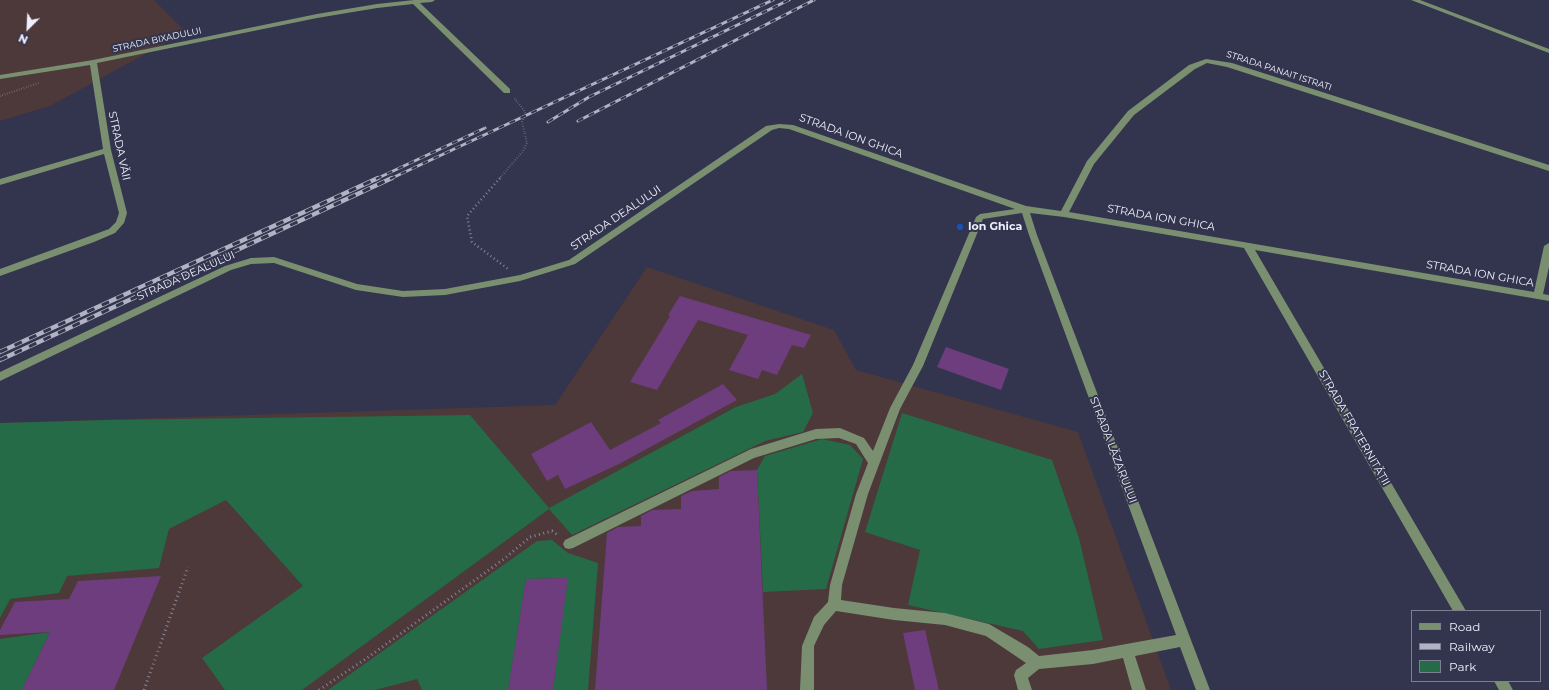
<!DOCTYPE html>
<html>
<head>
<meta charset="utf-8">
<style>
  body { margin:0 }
  #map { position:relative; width:1549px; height:690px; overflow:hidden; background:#33344d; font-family:Montserrat,sans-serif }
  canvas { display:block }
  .legend { position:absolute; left:1411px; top:610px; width:130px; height:72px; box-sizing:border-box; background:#33344d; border:1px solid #7e7f93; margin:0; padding:5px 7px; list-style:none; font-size:12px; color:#eef0fd }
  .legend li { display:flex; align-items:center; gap:8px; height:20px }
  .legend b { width:20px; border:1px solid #7e7f93 }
  .north { position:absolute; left:8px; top:8px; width:40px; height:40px; -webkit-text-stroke:3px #33344d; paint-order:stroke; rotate:204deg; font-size:11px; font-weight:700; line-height:16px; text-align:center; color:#eef0fd }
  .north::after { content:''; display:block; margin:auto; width:14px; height:18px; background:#eef0fd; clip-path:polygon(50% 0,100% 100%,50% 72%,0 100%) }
</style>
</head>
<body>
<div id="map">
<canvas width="1549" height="690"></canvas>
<ul class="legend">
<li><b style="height:5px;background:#7a8f6f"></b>Road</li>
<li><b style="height:5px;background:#b1b3c4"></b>Railway</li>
<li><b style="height:11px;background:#256b47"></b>Park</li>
</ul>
<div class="north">N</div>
</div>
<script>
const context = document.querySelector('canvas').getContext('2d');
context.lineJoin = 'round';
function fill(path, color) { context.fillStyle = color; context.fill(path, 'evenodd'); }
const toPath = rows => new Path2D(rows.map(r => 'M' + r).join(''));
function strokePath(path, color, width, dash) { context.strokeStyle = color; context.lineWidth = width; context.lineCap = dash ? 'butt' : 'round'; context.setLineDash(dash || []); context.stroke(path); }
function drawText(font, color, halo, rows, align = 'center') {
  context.font = font + ' Montserrat,sans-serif'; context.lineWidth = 4; context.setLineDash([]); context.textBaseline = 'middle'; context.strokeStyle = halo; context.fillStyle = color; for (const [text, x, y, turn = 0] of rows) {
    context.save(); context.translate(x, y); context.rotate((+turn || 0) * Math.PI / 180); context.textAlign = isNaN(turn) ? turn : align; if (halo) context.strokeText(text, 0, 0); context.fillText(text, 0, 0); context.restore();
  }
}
fill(toPath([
  [0,0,154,0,186,32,50,106,0,121],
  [647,267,834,330,856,370,1078,432,1171,690,0,690,0,423,555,405]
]), '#4d383a');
fill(toPath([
  [802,374,813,413,803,432,765,441,572,535,549,509,302,690,225,690,202,658,303,586,226,500,169,529,159,568,67,576,59,593,10,599,0,618,0,423,107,420,470,415,549,508,736,407,775,394],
  [902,413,1052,460,1079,538,1103,640,1039,649,1023,631,908,605,920,550,865,532],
  [822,439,850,445,863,459,826,589,763,592,757,470,765,456],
  [552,540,568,553,598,563,588,690,553,690,567,578,526,579,508,690,422,690,417,679,375,690,328,690,537,541],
  [50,632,22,690,0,690,0,639]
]), '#256b47');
fill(toPath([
  [680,296,811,335,804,348,792,345,777,375,762,370,758,379,729,370,748,335,698,320,657,390,630,382,670,316,668,315],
  [946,347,1009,369,1001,390,937,367],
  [723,384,737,400,619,464,565,489,558,475,547,481,531,454,591,422,610,450,661,423,658,420],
  [757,470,767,690,595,690,607,533,618,527,641,526,641,516,652,510,681,509,681,496,692,491,719,489,719,477,731,471],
  [161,576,114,690,22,690,50,632,0,635,0,630,15,602,69,599,78,581],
  [568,578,553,690,508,690,526,579],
  [925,630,939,690,915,690,903,633]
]), '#6d3d7e');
strokePath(toPath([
  [0,96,39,83],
  [499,179,523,151,527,143,522,122,526,115,524,110,514,98]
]), '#85869a', 2, [0.5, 2]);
strokePath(toPath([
  [500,178,467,216,472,242,508,269]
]), '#85869a', 2.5, [1, 3]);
strokePath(toPath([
  [144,690,188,567],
  [319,690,367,658,504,559,530,537,552,531,559,536]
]), '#85869a', 3, [1, 3.5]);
fill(toPath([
  [414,0,435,0,432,2,420,3,510,89,510,93,504,93,413,4,377,8,317,18,97,63,111,150,127,213,124,223,115,233,94,242,0,276,0,269,109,229,116,222,119,213,104,154,0,185,0,179,103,149,90,65,0,79,0,75,93,60,317,14,377,4,414,0],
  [1411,0,1420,0,1549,49,1549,53,1411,0],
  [1206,59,1232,63,1549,165,1549,171,1227,67,1207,63,1195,69,1134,115,1094,164,1069,212,1534,292,1544,246,1549,243,1549,267,1543,294,1549,295,1549,301,1255,250,1466,611,1453,611,1244,248,1064,217,1030,213,1037,235,1210,690,1196,690,1180,647,1135,656,1146,690,1132,690,1123,658,1093,664,1039,669,1028,678,1032,690,1018,690,1014,675,1016,670,1026,663,986,636,945,625,894,620,836,611,824,625,814,646,814,690,800,690,802,646,814,617,828,602,830,585,856,494,868,463,856,444,839,438,816,439,754,458,573,548,569,549,565,548,563,544,565,540,751,449,816,429,840,428,864,438,873,451,890,408,913,365,976,217,980,214,1015,209,789,129,779,128,772,130,575,264,520,281,445,295,403,297,356,290,274,263,251,264,231,270,0,381,0,372,225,266,251,258,274,257,357,284,403,291,445,289,520,275,569,260,766,126,779,124,793,125,1026,206,1061,211,1087,161,1128,111,1189,65,1206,59],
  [1022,213,1029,235,1176,635,1093,650,1039,656,1028,647,989,624,945,613,894,608,841,600,842,585,868,494,900,409,923,366,983,219,1022,213],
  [1494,681,1508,681,1513,690,1499,690,1494,681]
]), '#7a8f6f');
const railFar1 = toPath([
  [578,121,814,0],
  [548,122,589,97,789,0],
  [376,179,485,128],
  [390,179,773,0]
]);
const rail = toPath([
  [0,352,378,178],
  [0,360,392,178]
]);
strokePath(railFar1, '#b1b3c4', 3);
strokePath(rail, '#b1b3c4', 4.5);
strokePath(railFar1, '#33344d', 2, [6]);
strokePath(rail, '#33344d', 3, [8]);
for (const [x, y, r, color] of [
  [960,227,4,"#1a4fb4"]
]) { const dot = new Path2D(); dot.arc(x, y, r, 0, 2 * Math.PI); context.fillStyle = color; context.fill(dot); strokePath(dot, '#33344d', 1.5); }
drawText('9px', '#eef0fd', '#33344d', [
  ["STRADA BIXADULUI",157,40,-12],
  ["STRADA PANAIT ISTRATI",1279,71,18]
]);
drawText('11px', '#eef0fd', '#33344d', [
  ["STRADA ION GHICA",851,136,20],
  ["STRADA VĂII",119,146,78],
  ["STRADA DEALULUI",616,218,-34],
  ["STRADA ION GHICA",1161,218,10],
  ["STRADA ION GHICA",1480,274,10],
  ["STRADA DEALULUI",186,276,-24],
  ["STRADA FRATERNITĂȚII",1354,428,60],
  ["STRADA LĂZARULUI",1113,450,69]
]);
drawText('bold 11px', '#eef0fd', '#33344d', [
  ["Ion Ghica",968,227]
], 'left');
</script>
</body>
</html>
